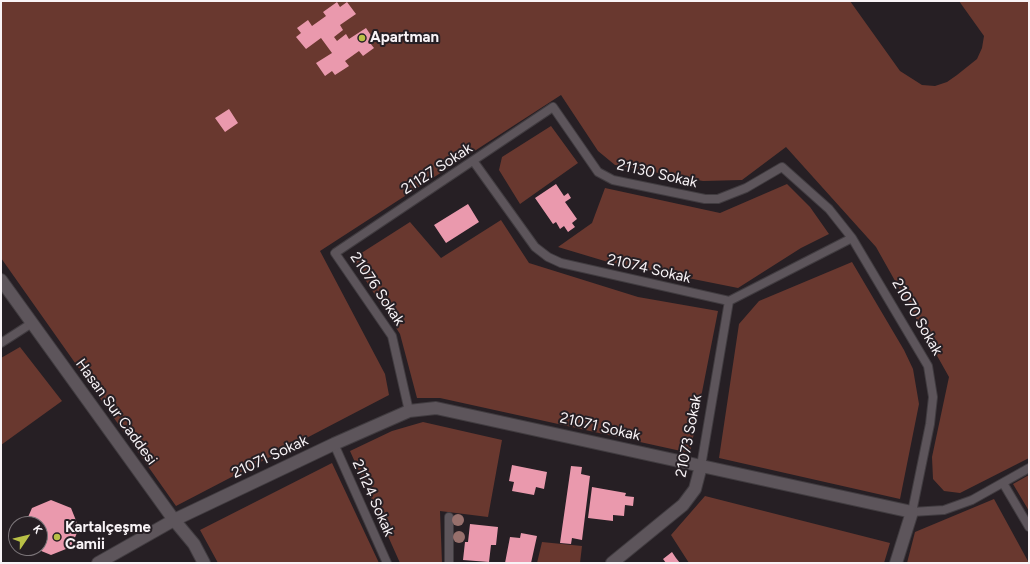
<!DOCTYPE html>
<html>
<head>
<meta charset="utf-8">
<style>
  body { margin:0 }
  #map { position:relative; width:1030px; height:564px; overflow:hidden; background:#261f24; font-family:Figtree,sans-serif }
  canvas { display:block }
  .frame { position:absolute; inset:0; border:2px solid #f8f3f6; pointer-events:none }
  .north { position:absolute; left:8px; top:516px; width:40px; height:40px; box-sizing:border-box; background:#261f24; border:1px solid #7a7478; border-radius:50%; rotate:55deg; font-size:11px; font-weight:700; line-height:16px; text-align:center; color:#f8f3f6 }
  .north::after { content:''; display:block; margin:auto; width:14px; height:18px; background:#b9c046; clip-path:polygon(50% 0,100% 100%,50% 72%,0 100%) }
</style>
</head>
<body>
<div id="map">
<canvas width="1030" height="564"></canvas>
<div class="frame"></div>
<div class="north">K</div>
</div>
<script>
const context = document.querySelector('canvas').getContext('2d');
context.lineJoin = 'round';
function fill(path, color) { context.fillStyle = color; context.fill(path, 'evenodd'); }
const toPath = rows => new Path2D(rows.map(r => 'M' + r).join(''));
function strokePath(path, color, width, dash) { context.strokeStyle = color; context.lineWidth = width; context.lineCap = dash ? 'butt' : 'round'; context.setLineDash(dash || []); context.stroke(path); }
function drawText(font, color, halo, rows, align = 'center') {
  context.font = font + ' Figtree,sans-serif'; context.lineWidth = 4; context.setLineDash([]); context.textBaseline = 'middle'; context.strokeStyle = halo; context.fillStyle = color; for (const [text, x, y, turn = 0] of rows) {
    context.save(); context.translate(x, y); context.rotate((+turn || 0) * Math.PI / 180); context.textAlign = isNaN(turn) ? turn : align; if (halo) context.strokeText(text, 0, 0); context.fillText(text, 0, 0); context.restore();
  }
}
fill(toPath([
  [1,1,850,1,900,71,922,85,935,86,947,82,957,75,977,59,982,48,984,36,959,1,1029,1,1029,458,960,493,944,491,933,479,932,457,949,377,876,247,786,147,742,180,703,181,615,165,598,151,561,95,320,251,385,374,389,395,176,506,1,258],
  [551,126,578,163,520,204,499,170,502,157],
  [787,184,810,207,829,234,801,248,738,288,608,262,558,247,592,223,605,188,720,213],
  [501,220,529,263,638,297,718,311,690,453,440,398,417,398,400,334,352,259,410,222,441,258],
  [852,262,904,350,913,369,919,404,900,499,719,458,739,324,759,301],
  [20,347,62,401,1,445,1,358],
  [423,422,502,440,488,517,440,511,442,563,400,563,350,451,392,431],
  [332,463,379,563,218,563,200,530],
  [1029,475,1029,511,1013,484],
  [705,496,890,543,884,563,689,563,671,535],
  [994,499,1029,563,907,563,915,532],
  [542,542,582,546,580,563,537,563]
]), '#69382f');
fill(toPath([
  [337,2,340,7,347,2,356,14,340,25,343,30,334,37,337,41,346,34,349,39,366,28,374,40,370,43,374,48,363,56,359,51,345,61,349,66,335,75,332,71,325,76,316,63,332,53,321,38,306,49,296,37,301,33,297,28,308,20,312,26,326,16,323,12],
  [229,109,238,123,225,132,215,118],
  [556,184,564,196,568,193,571,198,565,202,577,219,572,223,575,227,568,232,564,226,560,229,556,222,553,224,535,198],
  [468,204,479,222,446,243,434,225],
  [512,465,547,472,544,489,536,487,534,495,512,491,514,482,509,481],
  [571,466,582,467,581,474,590,476,582,540,572,538,571,544,560,543],
  [592,487,626,493,625,496,634,497,633,506,625,505,624,516,613,515,613,521,588,518],
  [51,500,71,508,79,528,71,547,51,555,34,548,40,548,40,524,25,524,32,508],
  [470,524,498,527,496,545,491,545,489,562,463,560,465,542,468,542],
  [521,533,537,536,531,563,505,563,510,537,520,538],
  [672,552,676,558,680,563,666,563,663,559]
]), '#ea99ad');
const lane = toPath([
  [474,162,535,247,548,257,561,263,729,301,852,238],
  [1,343,32,323],
  [409,411,392,336,335,253,553,107,598,172,613,180,705,199,718,199,746,188,782,167,829,209,852,238,928,366,933,397,930,424,912,512,944,510,972,500,1029,468],
  [334,444,387,563],
  [701,466,729,301],
  [1003,483,1029,527],
  [449,563,449,517]
]);
const street = toPath([
  [1,280,174,520,194,544,204,563],
  [98,563,174,520,334,444,409,411,436,408,912,512,896,563],
  [612,563,683,505,695,489,701,466]
]);
strokePath(lane, '#413c40', 10);
strokePath(street, '#413c40', 14);
strokePath(lane, '#5d555b', 8);
strokePath(street, '#5d555b', 12);
context.fillStyle = '#97706c';
for (const [x, y] of [
  [458,520],
  [459,537]
]) { context.beginPath(); context.arc(x, y, 6, 0, 2 * Math.PI); context.fill(); }
for (const [x, y, r, color] of [
  [362,38,4,"#b9c046"],
  [57,537,4,"#b9c046"]
]) { const dot = new Path2D(); dot.arc(x, y, r, 0, 2 * Math.PI); context.fillStyle = color; context.fill(dot); strokePath(dot, '#261f24', 1.5); }
drawText('bold 15px', '#f8f3f6', '#261f24', [
  ["Apartman",370,38],
  ["Kartalçeşme",65,528],
  ["Camii",65,545]
], 'left');
drawText('15px', '#f8f3f6', '#261f24', [
  ["21127 Sokak",437,169,-33],
  ["21130 Sokak",657,174,13],
  ["21074 Sokak",649,269,13],
  ["21076 Sokak",377,289,56],
  ["21070 Sokak",917,317,60],
  ["Hasan Sur Caddesi",116,412,54],
  ["21071 Sokak",600,427,13],
  ["21073 Sokak",689,436,-79],
  ["21071 Sokak",270,457,-25],
  ["21124 Sokak",373,498,66]
]);
</script>
</body>
</html>
